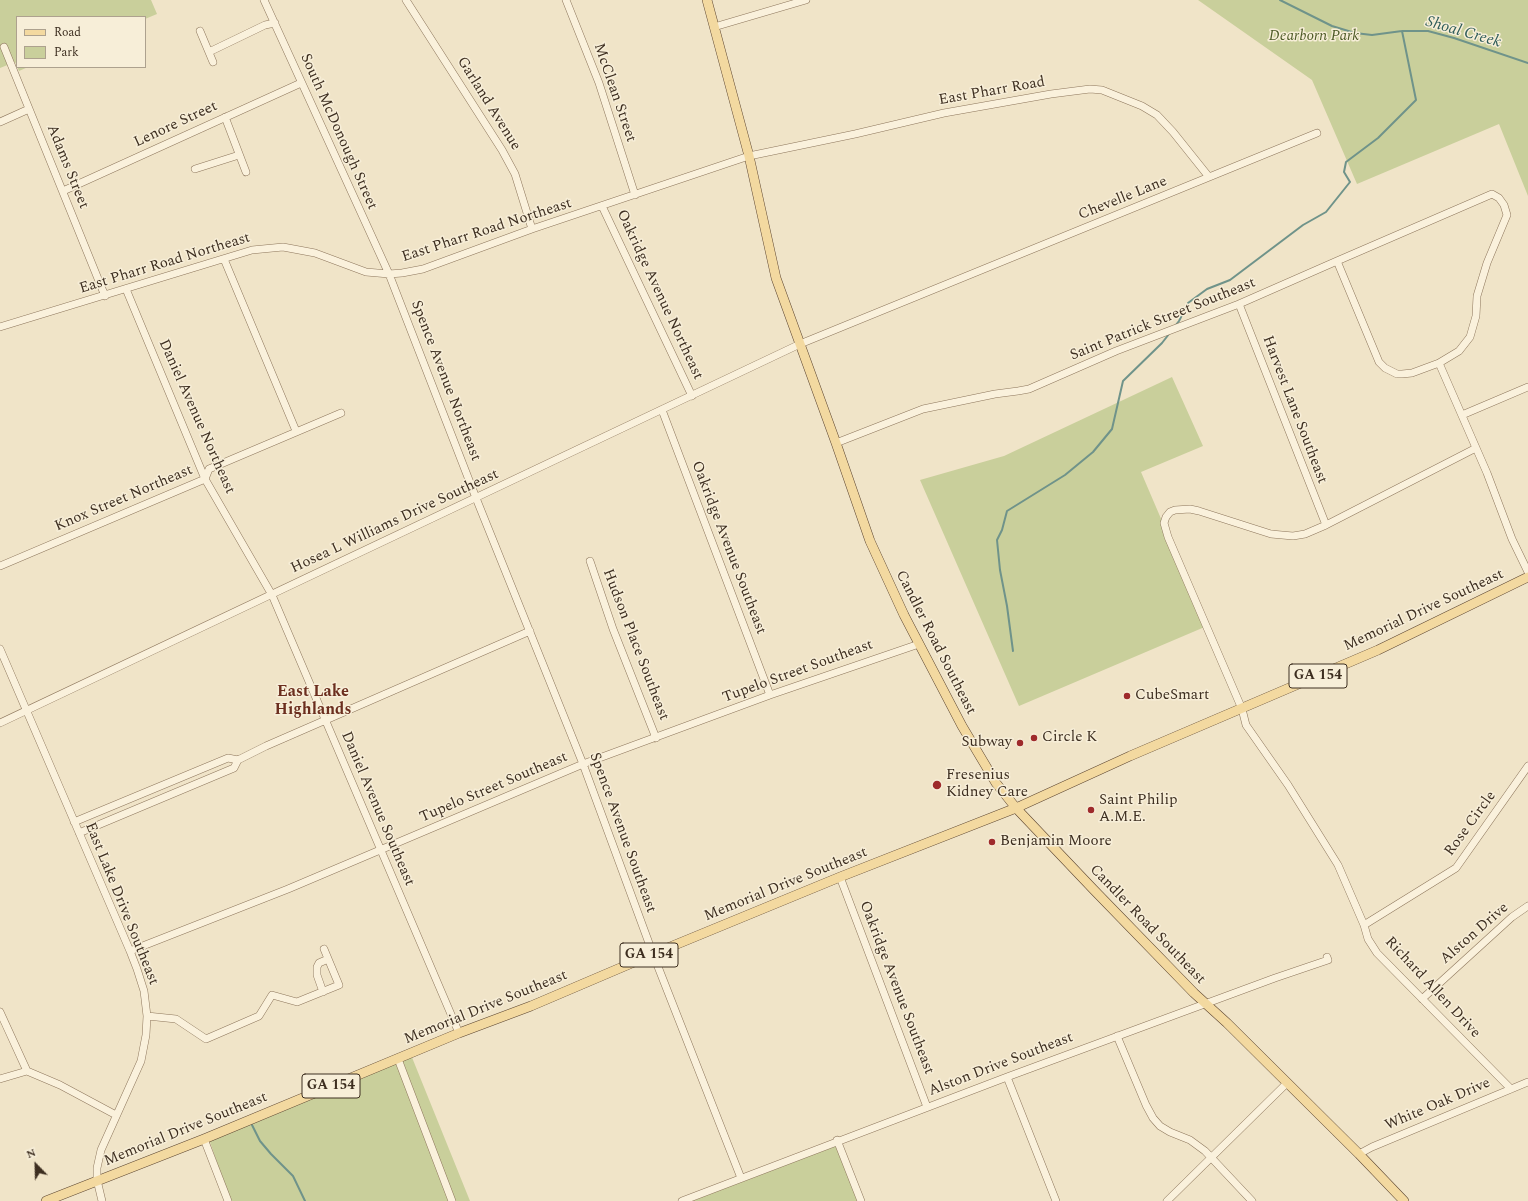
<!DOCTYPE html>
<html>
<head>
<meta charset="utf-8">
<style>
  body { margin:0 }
  #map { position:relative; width:1528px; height:1201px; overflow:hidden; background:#f0e4c8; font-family:Spectral,serif }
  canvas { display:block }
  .legend { position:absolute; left:16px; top:16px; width:130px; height:52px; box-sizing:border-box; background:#f7eed8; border:1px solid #ada18e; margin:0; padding:5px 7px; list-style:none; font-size:12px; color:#3d2e20 }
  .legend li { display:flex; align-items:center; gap:8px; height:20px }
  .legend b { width:20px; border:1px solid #ada18e }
  .north { position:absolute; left:16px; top:1145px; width:40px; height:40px; -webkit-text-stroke:3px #f7eed8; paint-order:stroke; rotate:337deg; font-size:11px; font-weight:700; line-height:16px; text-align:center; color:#3d2e20 }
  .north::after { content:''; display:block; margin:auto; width:14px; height:18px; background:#3d2e20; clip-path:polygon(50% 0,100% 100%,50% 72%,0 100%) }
</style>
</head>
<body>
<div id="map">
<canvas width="1528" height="1201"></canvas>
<ul class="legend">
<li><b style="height:5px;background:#f3d9a0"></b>Road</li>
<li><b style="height:11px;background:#c9cf9b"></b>Park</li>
</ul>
<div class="north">N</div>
</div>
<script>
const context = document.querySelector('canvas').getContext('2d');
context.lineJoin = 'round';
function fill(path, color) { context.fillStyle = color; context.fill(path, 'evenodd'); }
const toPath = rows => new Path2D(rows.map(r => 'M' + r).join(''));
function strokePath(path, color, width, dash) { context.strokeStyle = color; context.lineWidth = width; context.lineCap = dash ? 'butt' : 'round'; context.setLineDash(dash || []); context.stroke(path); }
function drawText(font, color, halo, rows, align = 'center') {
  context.font = font + ' Spectral,serif'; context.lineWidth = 3; context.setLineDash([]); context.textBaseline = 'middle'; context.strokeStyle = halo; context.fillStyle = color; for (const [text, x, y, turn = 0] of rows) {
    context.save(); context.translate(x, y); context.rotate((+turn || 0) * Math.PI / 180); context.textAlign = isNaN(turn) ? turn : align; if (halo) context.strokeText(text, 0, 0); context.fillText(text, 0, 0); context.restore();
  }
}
fill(toPath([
  [0,0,151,0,157,14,145,19,145,17,17,17,17,67,28,67,19,71,15,62,0,68],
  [1198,0,1528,0,1528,196,1499,124,1357,184,1312,80],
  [1172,377,1203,446,1141,472,1207,626,1019,706,920,480,1004,456],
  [409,1050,470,1201,230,1201,207,1133],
  [840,1142,862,1201,692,1201]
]), '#c9cf9b');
strokePath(toPath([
  [1280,0,1332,26,1355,33,1372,35,1402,31,1428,31,1454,38,1528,63],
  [1175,326,1179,321,1188,303,1207,289,1230,280,1303,225,1326,212,1350,182,1344,172,1346,162,1378,138,1416,100,1402,31],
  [1013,651,1007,606,1000,570,997,540,1002,530,1007,511,1065,475,1093,452,1112,429,1123,381,1162,343,1169,334],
  [252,1125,260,1141,271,1154,293,1176,305,1201]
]), '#6f938a', 2);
const minor = toPath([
  [264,0,389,274,476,498,583,764,653,954,741,1178],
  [406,0,502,150,515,174,532,229],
  [566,0,599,83,635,195],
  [714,27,806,0],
  [200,31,213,62],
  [4,47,105,296],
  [209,52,265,25,275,23],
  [225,117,246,172],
  [0,122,29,109],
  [195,169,239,155],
  [63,191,301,83],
  [602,206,692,396],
  [224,259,296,431],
  [126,289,205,479,272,595,459,1033],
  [1239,304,1326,525],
  [0,327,252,250,283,247,315,253,366,272,389,274,402,273,423,269,532,229,749,156,855,134,944,113,1051,94,1090,89,1102,90,1142,106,1157,115,1173,132,1209,177],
  [1439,363,1487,473,1512,539,1528,572],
  [662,410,770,695],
  [1462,415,1528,387],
  [836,443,923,409,995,394,1018,391,1029,389,1116,351,1239,304,1337,261,1492,194,1499,198,1504,205,1507,215,1487,263,1477,296,1476,316,1470,337,1459,351,1439,363,1412,373,1402,374,1397,374,1385,368,1379,362,1337,261],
  [1476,448,1326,525,1305,534,1293,536,1271,534,1199,511,1190,509,1175,510,1170,512,1166,517,1164,523,1168,537,1242,709,1246,725,1288,785,1338,865,1364,925,1368,939,1377,953,1511,1089],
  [590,561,613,629,656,738],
  [0,566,205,479,209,469,341,413],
  [0,649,130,951,137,969,144,991,147,1016,146,1035,141,1061,101,1150,97,1168,97,1180,102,1201],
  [0,723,800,344,1317,133],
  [74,822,228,758,238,760,266,746,530,631],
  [79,833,234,768,238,760],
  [840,877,927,1107],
  [1364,925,1456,868,1528,766],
  [130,951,288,889,583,764,770,695,919,644],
  [323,992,317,975,317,967,319,963,328,959],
  [1422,999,1512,917,1528,906],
  [0,1012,27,1071],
  [147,1016,176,1019,206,1039,259,1016,272,995,297,1002,339,985,324,949],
  [1117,1036,1146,1105,1153,1118,1160,1126,1170,1132,1190,1140,1205,1151,1252,1201],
  [398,1059,452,1201],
  [1007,1077,1056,1201],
  [0,1079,27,1071,60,1085,116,1115],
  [204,1139,228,1201],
  [837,1140,861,1201],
  [1359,1154,1372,1147,1528,1082],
  [682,1201,1007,1077,1275,978,1328,960,1327,957],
  [1167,1201,1287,1083]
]);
const major = toPath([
  [707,0,749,156,776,278,836,443,870,541,904,615,962,726,996,783,1016,808,1093,889,1194,993,1227,1023,1359,1154,1404,1201],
  [46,1201,204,1139,459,1033,531,1006,653,954,840,877,1016,808,1130,756,1378,650,1528,577]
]);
strokePath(minor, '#8d765c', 8);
strokePath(major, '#5b4430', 10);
strokePath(minor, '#faf1dc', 7);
strokePath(major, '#f3d9a0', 9);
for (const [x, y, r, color] of [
  [1127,696,4,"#9e2a2b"],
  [1034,738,4,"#9e2a2b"],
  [1020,743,4,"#9e2a2b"],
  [937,785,5,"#9e2a2b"],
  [1091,810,4,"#9e2a2b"],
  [992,842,4,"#9e2a2b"]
]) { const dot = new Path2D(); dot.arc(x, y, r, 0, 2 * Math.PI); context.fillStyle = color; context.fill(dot); strokePath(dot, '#f7eed8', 1.5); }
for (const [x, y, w] of [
  [1318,676,58],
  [649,955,58],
  [331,1086,58]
]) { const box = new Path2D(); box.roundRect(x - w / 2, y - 12, w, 24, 3); context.fillStyle = '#f7eed8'; context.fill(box); strokePath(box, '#3d2e20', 1); }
drawText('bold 14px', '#3d2e20', null, [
  ["GA 154",1318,676],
  ["GA 154",649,955],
  ["GA 154",331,1086]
]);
drawText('italic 15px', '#4d5a26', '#f7eed8', [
  ["Dearborn Park",1314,37]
]);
drawText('15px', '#3d2e20', '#f7eed8', [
  ["East Pharr Road",992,92,-10],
  ["McClean Street",614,93,71],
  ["Garland Avenue",488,104,58],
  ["Lenore Street",176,125,-25],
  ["South McDonough Street",338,132,66],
  ["Adams Street",67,167,68],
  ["Chevelle Lane",1123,199,-22],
  ["East Pharr Road Northeast",487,231,-18],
  ["East Pharr Road Northeast",165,264,-17],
  ["Oakridge Avenue Northeast",659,295,65],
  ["Saint Patrick Street Southeast",1163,320,-22],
  ["Spence Avenue Northeast",445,381,69],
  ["Harvest Lane Southeast",1294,410,69],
  ["Daniel Avenue Northeast",196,417,66],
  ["Knox Street Northeast",124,499,-23],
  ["Hosea L Williams Drive Southeast",395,522,-25],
  ["Oakridge Avenue Southeast",728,548,69],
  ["Memorial Drive Southeast",1424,611,-25],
  ["Candler Road Southeast",935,643,63],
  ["Hudson Place Southeast",635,645,69],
  ["Tupelo Street Southeast",798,672,-20],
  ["Tupelo Street Southeast",494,788,-23],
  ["Daniel Avenue Southeast",377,809,67],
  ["Rose Circle",1471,824,-54],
  ["Spence Avenue Southeast",622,833,70],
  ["Memorial Drive Southeast",786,885,-22],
  ["East Lake Drive Southeast",121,904,68],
  ["Candler Road Southeast",1147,925,46],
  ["Alston Drive",1475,934,-41],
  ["Oakridge Avenue Southeast",896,988,69],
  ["Richard Allen Drive",1432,988,47],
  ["Memorial Drive Southeast",486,1008,-22],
  ["Alston Drive Southeast",1001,1065,-21],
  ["White Oak Drive",1438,1105,-23],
  ["Memorial Drive Southeast",186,1130,-22]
]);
drawText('15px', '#3d2e20', '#f7eed8', [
  ["CubeSmart",1135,696],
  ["Circle K",1042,738],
  ["Subway",1012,743,"right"],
  ["Fresenius",946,776],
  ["Kidney Care",946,793],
  ["Saint Philip",1099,801],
  ["A.M.E.",1099,818],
  ["Benjamin Moore",1000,842]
], 'left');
drawText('italic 16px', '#2f5d5a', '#f7eed8', [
  ["Shoal Creek",1463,33,16]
]);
drawText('bold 16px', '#6b2e1e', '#f7eed8', [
  ["East Lake",313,693],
  ["Highlands",313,711]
]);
</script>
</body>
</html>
